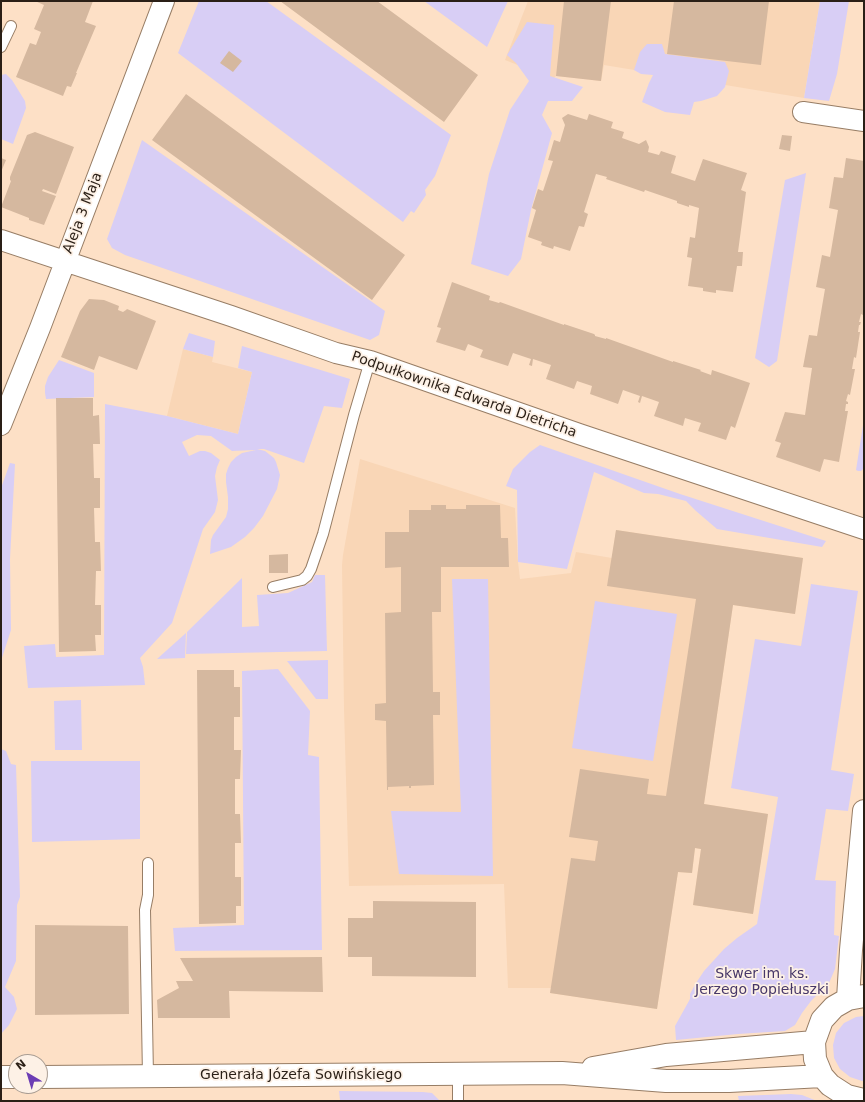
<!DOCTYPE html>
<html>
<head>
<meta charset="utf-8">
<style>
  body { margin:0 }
  #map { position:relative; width:865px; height:1102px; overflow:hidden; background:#fde0c6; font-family:"DejaVu Sans",sans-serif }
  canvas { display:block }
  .frame { position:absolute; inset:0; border:2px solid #2a1f16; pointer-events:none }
  .north { position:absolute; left:8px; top:1054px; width:40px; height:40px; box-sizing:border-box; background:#fdf1e6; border:1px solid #a99d93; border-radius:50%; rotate:322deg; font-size:11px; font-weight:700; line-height:16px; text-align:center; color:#2a1f16 }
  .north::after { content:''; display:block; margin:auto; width:14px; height:18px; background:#6c3db4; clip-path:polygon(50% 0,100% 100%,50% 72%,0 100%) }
</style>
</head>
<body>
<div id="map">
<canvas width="865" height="1102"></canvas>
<div class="frame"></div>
<div class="north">N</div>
</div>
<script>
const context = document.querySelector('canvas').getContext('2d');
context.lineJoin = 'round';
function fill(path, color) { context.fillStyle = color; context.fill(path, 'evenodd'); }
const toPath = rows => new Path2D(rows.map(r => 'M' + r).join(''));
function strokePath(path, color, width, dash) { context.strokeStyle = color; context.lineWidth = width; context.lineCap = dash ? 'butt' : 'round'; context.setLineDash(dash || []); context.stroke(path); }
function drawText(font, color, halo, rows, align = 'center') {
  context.font = font + ' "DejaVu Sans",sans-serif'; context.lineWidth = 3.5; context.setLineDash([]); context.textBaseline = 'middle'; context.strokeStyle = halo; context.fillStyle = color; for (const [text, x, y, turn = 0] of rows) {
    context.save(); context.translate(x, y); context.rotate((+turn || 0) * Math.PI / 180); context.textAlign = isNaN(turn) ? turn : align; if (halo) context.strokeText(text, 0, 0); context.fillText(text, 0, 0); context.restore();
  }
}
fill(toPath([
  [528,1,820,1,804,98,604,65,601,81,556,76,553,79,505,60],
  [183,349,213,357,212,362,252,372,238,434,167,416],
  [360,459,515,508,518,562,520,579,571,573,576,552,612,558,616,530,803,558,795,614,733,605,704,804,768,814,753,914,693,905,701,849,695,848,692,873,678,872,657,1009,550,993,551,988,508,988,504,884,349,886,344,709,342,565,343,555]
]), '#f9d6b6');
fill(toPath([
  [199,1,266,1,451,135,435,176,425,190,426,195,414,213,411,211,403,222,178,53],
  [424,1,508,1,487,47],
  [820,1,849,1,837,74,829,101,804,98],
  [527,22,554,25,550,76,583,87,572,101,548,101,542,115,552,133,531,210,521,259,508,276,471,264,489,174,510,110,529,81,516,63,507,55],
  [647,44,662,44,665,54,725,62,729,71,725,87,717,96,701,101,694,102,690,115,665,112,642,102,649,83,653,75,641,74,634,70,640,52],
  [6,74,12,80,25,101,26,108,13,144,1,139,1,75],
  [142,140,385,311,379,335,370,340,125,255,112,248,107,239],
  [806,173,777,361,769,367,755,358,785,180],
  [189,333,215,341,213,357,183,349],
  [242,346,350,379,342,408,324,406,304,463,264,449,257,449,265,451,274,458,276,462,280,475,277,489,263,516,254,528,245,537,231,547,210,554,211,540,213,535,226,517,228,509,228,497,226,482,226,474,228,468,231,462,236,457,242,453,256,450,232,451,211,436,197,435,182,442,189,456,200,451,205,451,211,453,220,460,217,467,215,476,218,500,215,512,203,529,172,623,140,658,143,667,145,685,28,688,24,646,55,644,56,657,104,655,105,404,167,416,238,434,252,372,238,368],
  [59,360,94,373,94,397,46,399,45,393,45,386,48,377],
  [864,419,864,465,863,469,861,471,858,471,856,470],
  [540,445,680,494,826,541,822,547,717,529,696,511,686,501,658,494,644,493,594,472,567,569,518,562,517,490,506,486,513,469,530,452],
  [10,463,15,464,10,559,11,630,1,661,1,488],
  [315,575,325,575,327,651,186,654,187,632,242,578,242,627,259,626,257,595,288,593,312,582],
  [452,579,488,579,493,876,399,874,391,811,461,812],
  [811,584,858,591,831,770,854,774,848,811,826,809,815,880,836,881,834,935,839,936,835,969,829,983,811,1001,802,1013,795,1025,785,1031,738,1034,676,1040,675,1026,690,999,690,994,696,983,704,971,724,949,737,938,757,924,778,797,731,788,755,639,801,646],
  [595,601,677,614,653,761,572,748],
  [186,633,185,658,157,659],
  [328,660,328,699,316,699,287,661],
  [278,669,310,711,308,755,319,757,322,950,175,951,173,928,244,925,242,671],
  [81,700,82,750,55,750,54,701],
  [1,749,6,751,11,764,16,765,20,897,17,905,16,961,5,987,14,997,17,1009,9,1025,1,1034],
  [31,761,140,761,140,839,32,842],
  [864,1016,864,1081,862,1081,850,1077,840,1069,834,1058,833,1045,836,1033,844,1023,856,1017],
  [339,1091,423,1092,432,1093,440,1101,340,1100],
  [791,1094,802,1095,817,1101,739,1101,738,1096]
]), '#d8cef5');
fill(toPath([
  [35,1,93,1,85,22,96,26,76,73,77,73,71,87,67,86,63,96,16,77,30,43,36,45,41,32,34,29,44,5],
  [280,1,377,1,478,75,444,122],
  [564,1,611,1,601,81,556,76],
  [674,1,769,1,761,65,667,54],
  [229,51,242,61,233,72,220,63],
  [186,94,405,255,372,300,152,140],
  [568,114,587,120,589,114,613,122,611,128,624,132,622,138,639,144,646,140,649,147,648,152,659,155,661,151,676,156,671,173,695,181,703,159,747,173,741,190,746,192,738,252,743,252,742,266,737,266,733,292,716,290,716,293,703,291,703,288,688,286,692,258,687,257,690,237,695,238,699,208,689,205,689,207,677,203,677,201,645,190,644,192,606,179,607,177,596,174,584,212,588,214,584,227,579,226,570,251,554,246,553,249,541,245,542,242,528,237,536,210,532,208,538,189,543,191,553,161,548,160,554,140,560,142,565,125,562,118],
  [35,132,74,147,56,194,43,189,42,191,56,196,44,225,29,220,29,218,1,207,11,181,10,180,10,177,27,135],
  [782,135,792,136,790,151,779,149],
  [1,158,6,160,1,172],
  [846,158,864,161,864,310,863,315,861,314,859,322,861,322,860,325,859,325,858,332,860,332,856,358,854,357,852,369,855,369,850,395,848,394,846,401,848,402,848,404,846,404,845,411,848,411,839,462,824,459,820,472,776,457,781,443,775,441,785,412,805,415,812,368,803,367,809,335,817,336,825,289,816,287,822,255,830,257,838,210,829,208,834,177,843,178],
  [452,282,490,296,489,300,499,303,500,302,564,325,564,324,594,334,595,335,595,336,606,339,606,338,673,362,673,361,701,370,700,371,711,375,712,370,750,383,735,428,731,426,726,440,698,431,701,423,685,418,683,426,654,416,659,402,642,396,640,403,638,402,640,396,623,390,618,404,590,394,592,386,577,381,574,389,546,379,551,365,533,359,532,366,529,365,531,359,513,353,508,366,480,357,483,350,468,344,465,351,436,342,441,328,437,327],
  [89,299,104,300,119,306,118,310,123,312,126,310,127,309,156,321,137,370,99,356,94,370,61,357,80,311],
  [56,398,93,398,93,416,99,415,100,444,93,444,94,478,100,478,100,508,94,508,95,542,100,542,101,571,96,571,95,605,101,605,101,635,95,635,96,651,59,652],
  [431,505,446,505,446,509,466,509,466,505,500,505,501,538,508,538,509,567,441,567,441,612,432,612,433,692,440,692,440,715,433,715,434,785,411,786,411,788,409,788,409,786,388,787,388,790,387,790,386,721,375,720,375,704,386,703,385,613,401,612,401,567,385,568,385,532,409,532,409,510,431,510],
  [616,530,803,558,795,614,733,605,704,804,768,814,753,914,693,905,701,849,695,848,692,873,678,872,657,1009,550,993,571,858,595,861,598,841,569,837,580,769,649,779,647,794,666,796,696,599,607,586],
  [288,554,288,573,269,573,269,555],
  [197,670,234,670,234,687,240,687,240,717,234,717,234,750,241,750,240,779,235,779,235,814,240,814,241,843,235,843,235,877,241,877,241,906,236,906,236,923,199,924],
  [373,901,476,902,476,977,372,976,372,957,348,957,348,918,373,918],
  [35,925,128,926,129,1014,35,1015],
  [322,957,323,992,229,991,230,1018,158,1018,157,1000,179,988,176,981,193,981,180,958]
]), '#d5b89f');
const service = toPath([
  [1,47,11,26],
  [273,587,302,580,307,576,311,569,323,534,354,415,370,361],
  [458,1074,458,1101],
  [148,1076,145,910,148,895,148,863]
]);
const minor = toPath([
  [803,112,864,121],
  [1,240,231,316,336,353,370,361,579,434,864,529],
  [1,425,40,328,164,1]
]);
const tertiary = toPath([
  [864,996,848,999,834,1007,822,1020,814,1042,815,1059,822,1076,830,1085,847,1096,864,1100],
  [848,999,851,950,864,811],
  [593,1068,666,1055,814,1042],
  [1,1077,16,1077],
  [40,1077,562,1073,666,1081,729,1081,822,1076]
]);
strokePath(service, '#977d65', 12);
strokePath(minor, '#977d65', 22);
strokePath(tertiary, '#977d65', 24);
strokePath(service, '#fff', 10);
strokePath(minor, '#fff', 20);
strokePath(tertiary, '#fff', 22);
drawText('14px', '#2a1f16', '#fdf1e6', [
  ["Aleja 3 Maja",83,213,-69],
  ["Podpułkownika Edwarda Dietricha",464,395,19],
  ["Generała Józefa Sowińskiego",301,1075]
]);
drawText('14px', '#473769', '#fdf1e6', [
  ["Skwer im. ks.",762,974],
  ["Jerzego Popiełuszki",762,990]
]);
</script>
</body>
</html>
